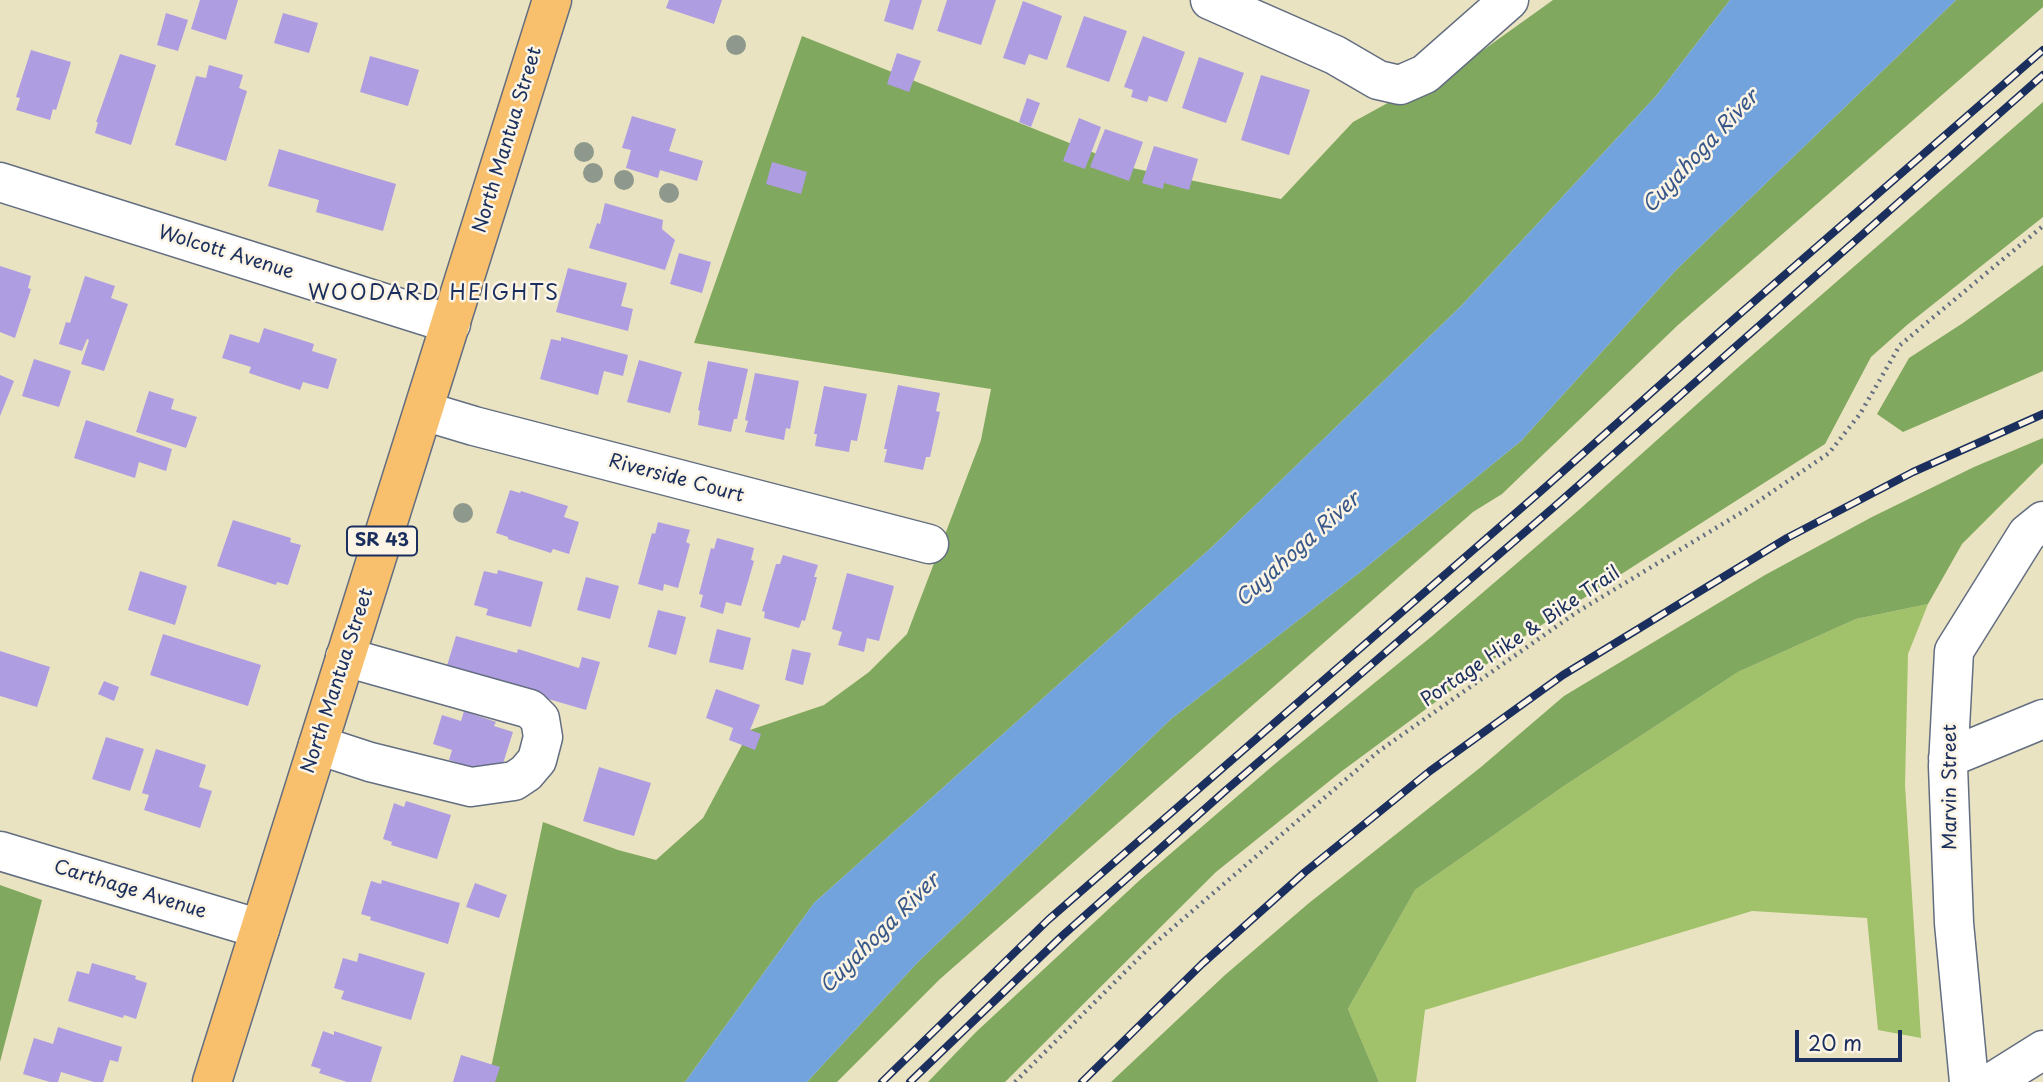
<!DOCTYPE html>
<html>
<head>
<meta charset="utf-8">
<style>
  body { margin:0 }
  #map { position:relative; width:2043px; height:1082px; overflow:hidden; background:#eae3c1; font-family:"Playpen Sans",sans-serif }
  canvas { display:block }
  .scale { position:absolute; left:1795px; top:1030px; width:107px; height:32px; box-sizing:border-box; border:4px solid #1b2f5e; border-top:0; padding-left:9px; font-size:21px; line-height:24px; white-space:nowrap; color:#1b2f5e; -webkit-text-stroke:5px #fcf5e5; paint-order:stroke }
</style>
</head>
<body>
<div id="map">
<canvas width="2043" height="1082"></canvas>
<div class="scale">20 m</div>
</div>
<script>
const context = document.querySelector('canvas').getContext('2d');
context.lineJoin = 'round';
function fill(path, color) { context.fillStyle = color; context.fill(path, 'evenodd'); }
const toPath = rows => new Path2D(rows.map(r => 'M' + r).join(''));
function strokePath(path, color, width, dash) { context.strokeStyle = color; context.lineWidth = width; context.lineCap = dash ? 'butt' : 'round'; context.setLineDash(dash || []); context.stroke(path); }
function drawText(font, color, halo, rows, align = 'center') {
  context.font = font + ' "Playpen Sans",sans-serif'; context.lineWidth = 5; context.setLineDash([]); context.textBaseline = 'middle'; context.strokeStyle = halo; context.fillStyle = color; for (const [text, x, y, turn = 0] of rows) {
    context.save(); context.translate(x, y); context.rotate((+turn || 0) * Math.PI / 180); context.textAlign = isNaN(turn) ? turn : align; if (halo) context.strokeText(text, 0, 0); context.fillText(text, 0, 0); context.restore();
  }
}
fill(toPath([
  [1928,604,1908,654,1905,785,1921,1038,1878,1030,1867,918,1752,911,1425,1010,1416,1082,1379,1082,1348,1009,1415,890,1564,786,1738,672,1856,619]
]), '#a1c26a');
fill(toPath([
  [1553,0,1730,0,1656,96,1461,306,1213,546,814,903,685,1082,488,1082,543,822,618,850,656,860,703,818,750,730,824,705,869,672,907,634,981,440,991,389,694,343,802,36,1132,168,1281,199,1353,122,1479,53],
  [1956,0,2043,0,2043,7,1678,325,1502,494,1473,512,940,979,837,1082,807,1082,918,962,1171,719,1359,573,1521,441,1676,270],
  [2043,102,2043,217,1907,325,1871,357,1825,444,1529,633,1342,771,1216,872,1005,1082,928,1082,976,1032,1141,879,1276,763,1431,637,1580,509,1734,371],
  [2043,265,2043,371,1903,432,1877,414,1909,358,1963,323],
  [2043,438,2043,463,1962,544,1928,604,1856,619,1738,672,1564,786,1415,890,1348,1009,1379,1082,1111,1082,1225,975,1309,903,1481,767,1564,696,1765,575,1872,517,1974,467],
  [0,885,42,900,0,1062]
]), '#80a85e');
fill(toPath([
  [1730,0,1956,0,1676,270,1521,441,1359,573,1171,719,918,962,807,1082,685,1082,814,903,1213,546,1461,306,1656,96]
]), '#72a3dc');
fill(toPath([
  [200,0,238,0,226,40,191,29],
  [669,0,722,0,714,24,666,8],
  [890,0,922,0,913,30,884,21],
  [947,0,996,0,981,45,937,31],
  [1023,1,1062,16,1047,60,1029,54,1025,65,1003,58],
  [166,13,188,20,178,51,157,45],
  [283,13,318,23,309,53,274,43],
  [1084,16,1127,31,1109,82,1066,67],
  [1143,36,1185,52,1167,102,1149,96,1147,102,1131,97,1133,90,1124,87],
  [31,50,71,62,56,110,53,109,50,120,16,110,20,98,16,97],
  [897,53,921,61,909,92,887,84],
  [120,54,156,65,131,145,95,133,98,122,96,122],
  [370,56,419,70,408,106,360,92],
  [1199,57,1244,73,1226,123,1182,108],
  [209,65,243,75,239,88,247,91,226,161,175,145,196,76,206,78],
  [1261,75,1310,90,1289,155,1241,140],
  [1027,98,1040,103,1031,127,1019,122],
  [632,116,676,129,669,151,703,161,697,181,660,170,658,178,626,168,631,150,622,148],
  [1079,118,1101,127,1085,169,1063,161],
  [1105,129,1143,142,1129,181,1090,167],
  [1154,146,1198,159,1189,190,1164,183,1163,189,1142,183],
  [279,149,396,184,383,231,316,212,319,200,268,186],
  [772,162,807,172,801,194,766,184],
  [605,203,663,220,662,229,675,240,665,270,589,248,597,223,600,224],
  [679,253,711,262,702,293,670,284],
  [0,266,31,276,28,288,31,289,15,338,0,332],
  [568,268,627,283,621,306,633,309,628,331,556,312],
  [85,276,115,286,111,298,128,304,104,371,81,364,89,340,87,339,82,351,59,344,66,322,70,323],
  [264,328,314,344,312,351,337,359,328,389,303,382,300,390,249,373,251,367,222,358,230,334,259,343],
  [561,337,628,355,623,376,604,371,598,395,540,379,551,339,561,341],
  [34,359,71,371,59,407,22,396],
  [639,360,682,372,670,413,627,402],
  [708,361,748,369,737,419,734,419,731,432,698,425,700,411,698,410],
  [755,373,799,381,790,429,786,428,784,440,745,432,748,421,745,420],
  [0,375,14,381,0,416],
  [898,385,940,393,936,411,940,412,930,457,926,457,923,470,884,462,887,449,884,449],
  [824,386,867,394,857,441,851,440,849,452,815,446,817,434,814,434],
  [149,391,174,399,171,409,197,417,186,448,136,432],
  [86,420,172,449,166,471,139,462,135,478,74,458],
  [510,490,520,493,521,491,568,506,564,517,579,522,569,554,553,549,551,553,508,539,508,537,496,533],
  [233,520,291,538,290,542,301,545,288,585,277,582,276,585,217,566],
  [658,522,690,530,686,542,690,544,678,588,664,584,663,591,638,584,652,533,655,534],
  [717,538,754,548,751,560,754,561,741,606,726,602,723,614,700,607,703,595,699,594,711,548,714,549],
  [783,555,818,565,814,577,817,577,805,621,802,620,799,628,764,618,765,612,762,611,776,564,780,564],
  [498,570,543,582,531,627,486,615,488,609,474,605,484,571,497,574],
  [140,571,187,586,175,625,128,610],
  [847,573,894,586,879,641,867,638,864,652,838,645,842,632,832,629],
  [586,577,619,586,610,619,577,610],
  [658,610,686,617,676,655,648,647],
  [717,629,751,638,743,670,709,662],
  [163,634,261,665,248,706,150,675],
  [456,636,517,653,518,649,579,668,582,657,600,662,586,710,446,669],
  [792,649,811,653,803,685,785,680],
  [0,651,50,667,37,707,0,696],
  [104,681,119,687,114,701,98,694],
  [716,689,760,705,750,730,761,734,755,750,729,740,733,728,706,718],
  [464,711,496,722,494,726,513,732,499,776,449,760,452,750,433,744,442,715,461,721],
  [106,737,144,749,130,791,92,779],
  [156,749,206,765,199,787,212,791,200,828,144,810,149,795,142,793],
  [599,767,651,783,634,836,583,821],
  [406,801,451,815,437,859,391,845,392,842,383,839,394,803,404,807],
  [382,880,460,903,448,944,370,920,371,917,361,914,371,881,381,884],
  [475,883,507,895,499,918,466,907],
  [359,953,425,973,411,1020,341,999,344,991,334,988,343,958,357,962],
  [92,963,136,976,135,979,147,983,136,1019,124,1015,123,1018,68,1001,77,971,89,974],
  [58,1027,122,1047,118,1062,110,1060,103,1082,94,1082,61,1072,58,1082,50,1082,23,1074,34,1038,53,1044],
  [323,1031,334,1035,334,1031,382,1047,371,1082,347,1082,319,1073,321,1069,311,1066],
  [461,1055,500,1067,495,1082,453,1082]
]), '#af9de2');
const minor = toPath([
  [1210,0,1335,55,1378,80,1400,85,1425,74,1509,0],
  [0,182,451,324],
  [424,411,474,426,929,544],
  [318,745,370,762,471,787,514,781,526,773,537,760,543,737,540,719,530,709,345,657],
  [1948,758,2043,719],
  [0,851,260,929],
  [1969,1082,1954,923,1948,766,1954,651,2027,534,2043,521],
  [1992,1082,2043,1050]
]);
const major = toPath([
  [212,1082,552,0]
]);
strokePath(minor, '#636e81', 41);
strokePath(major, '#636e81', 41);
strokePath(toPath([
  [1015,1082,1148,949,1379,751,1577,612,1744,511,1829,453,1860,414,1900,345,2043,226]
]), '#636e81', 4.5, [2, 5]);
strokePath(minor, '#fff', 38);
strokePath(major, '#f8bf6c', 38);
const rail = toPath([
  [882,1082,1048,920,1541,491,1734,319,2043,50],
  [910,1082,1062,936,1225,791,1554,507,2043,75],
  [1082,1082,1202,964,1305,872,1430,771,1563,675,1787,538,1913,472,2043,414]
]);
strokePath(rail, '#1b2f5e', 8);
strokePath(rail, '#fcf5e5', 5, [16]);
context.fillStyle = '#8e988d';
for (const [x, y] of [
  [736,45],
  [584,152],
  [593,173],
  [624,180],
  [669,193],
  [463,513]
]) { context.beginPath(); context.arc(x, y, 10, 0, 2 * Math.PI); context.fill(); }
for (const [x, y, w] of [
  [382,541,70]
]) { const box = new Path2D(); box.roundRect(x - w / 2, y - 14.5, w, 29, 5); context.fillStyle = '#fcf5e5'; context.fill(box); strokePath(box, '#1b2f5e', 2); }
drawText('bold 18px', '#1b2f5e', null, [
  ["SR 43",382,541]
]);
drawText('19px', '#1b2f5e', '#fcf5e5', [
  ["North Mantua Street",508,140,-73],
  ["Wolcott Avenue",226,253,17],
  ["Riverside Court",676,479,15],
  ["Portage Hike & Bike Trail",1521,637,-34],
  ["North Mantua Street",338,681,-72],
  ["Marvin Street",1951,787,-90],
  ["Carthage Avenue",130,890,17]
]);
drawText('italic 21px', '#39588a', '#fcf5e5', [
  ["Cuyahoga River",1701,152,-47],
  ["Cuyahoga River",1298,550,-42],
  ["Cuyahoga River",880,934,-45]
]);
context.letterSpacing = '2px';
drawText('21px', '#1b2f5e', '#fcf5e5', [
  ["WOODARD HEIGHTS",434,294]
]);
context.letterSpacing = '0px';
</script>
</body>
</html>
